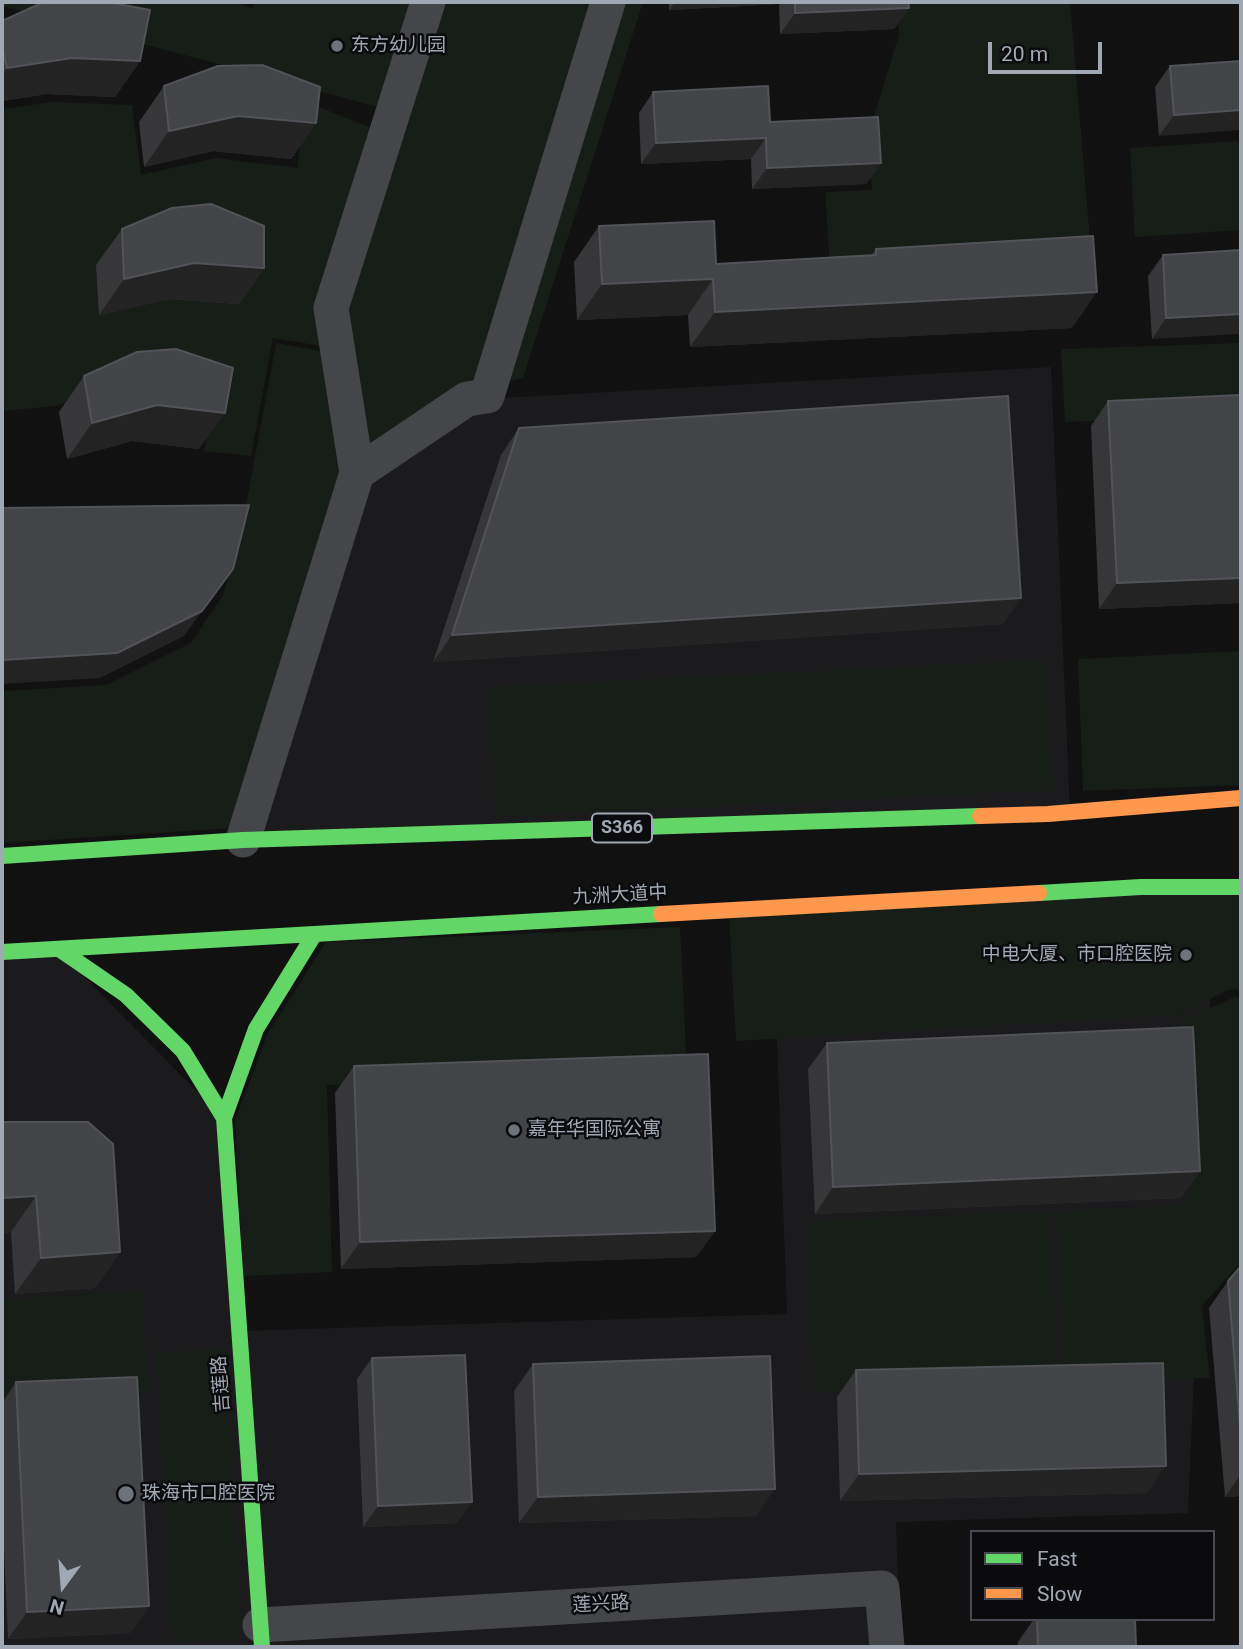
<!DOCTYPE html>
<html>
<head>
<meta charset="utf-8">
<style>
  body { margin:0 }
  #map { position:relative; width:1243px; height:1649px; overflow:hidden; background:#111; font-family:Roboto,sans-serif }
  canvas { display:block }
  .frame { position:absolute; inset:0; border:4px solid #a0a8b4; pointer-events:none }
  .legend { position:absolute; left:970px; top:1530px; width:245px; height:91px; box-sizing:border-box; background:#0b0b0d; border:2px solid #474a50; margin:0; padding:9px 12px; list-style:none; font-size:21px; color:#a0a8b4 }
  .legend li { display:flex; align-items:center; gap:14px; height:35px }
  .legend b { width:35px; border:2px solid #474a50 }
  .north { position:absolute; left:28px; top:1551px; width:70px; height:70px; -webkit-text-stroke:5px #0b0b0d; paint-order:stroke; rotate:196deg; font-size:19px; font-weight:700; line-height:28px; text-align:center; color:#a0a8b4 }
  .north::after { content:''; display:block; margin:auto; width:24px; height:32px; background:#a0a8b4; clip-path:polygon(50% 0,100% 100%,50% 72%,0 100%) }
  .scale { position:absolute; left:988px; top:42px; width:114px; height:32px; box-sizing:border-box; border:4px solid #a0a8b4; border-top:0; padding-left:9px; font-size:21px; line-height:24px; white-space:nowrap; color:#a0a8b4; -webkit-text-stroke:5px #0b0b0d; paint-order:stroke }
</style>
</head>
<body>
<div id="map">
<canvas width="1243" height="1649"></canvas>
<div class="frame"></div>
<ul class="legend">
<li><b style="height:9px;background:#63d668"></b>Fast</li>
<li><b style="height:9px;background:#ff974d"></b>Slow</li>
</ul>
<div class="north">N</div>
<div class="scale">20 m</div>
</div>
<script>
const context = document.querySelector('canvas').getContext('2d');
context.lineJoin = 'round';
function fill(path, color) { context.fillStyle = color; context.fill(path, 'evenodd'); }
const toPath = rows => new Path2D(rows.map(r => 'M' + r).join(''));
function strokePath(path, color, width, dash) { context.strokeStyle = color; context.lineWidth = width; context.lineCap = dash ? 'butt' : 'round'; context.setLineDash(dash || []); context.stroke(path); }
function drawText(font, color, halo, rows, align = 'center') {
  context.font = font + ' Roboto,"Noto Sans SC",sans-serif'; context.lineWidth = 5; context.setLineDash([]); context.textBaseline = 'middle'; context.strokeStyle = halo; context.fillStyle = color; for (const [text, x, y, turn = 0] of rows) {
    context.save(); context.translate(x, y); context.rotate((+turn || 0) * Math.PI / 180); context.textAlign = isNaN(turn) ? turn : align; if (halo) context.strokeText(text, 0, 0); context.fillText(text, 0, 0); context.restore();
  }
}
fill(toPath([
  [1051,367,1070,813,244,840,358,474,467,400],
  [1215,884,1188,1513,896,1522,900,1647,2,1647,2,953,58,950,223,1118,239,1331,787,1314,772,909]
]), '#1b1b1d');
fill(toPath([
  [2,2,234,2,252,8,255,2,413,2,378,107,2,6],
  [439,2,643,2,523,378,463,392,365,453,343,306],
  [897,2,1070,2,1092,264,831,280,825,192,872,190,868,136,899,35],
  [304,101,379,131,327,347,273,338,251,456,204,451,215,401,107,385,57,406,2,411,2,109,52,102,132,105,141,175,216,158,297,168],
  [1241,141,1241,230,1135,237,1130,148],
  [276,343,326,352,347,471,232,828,2,843,2,691,106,685,191,643,223,595,241,533],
  [1241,343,1241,414,1065,422,1061,349],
  [1241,651,1241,785,1083,791,1078,659],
  [1046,660,1053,790,495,817,489,687],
  [1241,883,1241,989,1228,990,1176,1015,736,1041,729,915],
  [680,927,687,1072,327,1085,332,1272,243,1276,235,1120,268,1033,326,942],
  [1235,997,1241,997,1241,1262,1202,1306,1210,1378,1062,1381,1058,1211,1188,1205,1179,1022],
  [1050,1211,1055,1385,813,1392,810,1220],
  [141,1290,149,1393,2,1401,2,1300],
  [225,1349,242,1639,173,1642,157,1352]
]), '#171e17');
strokePath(toPath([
  [357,473,467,399,487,396,608,2],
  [243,840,357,473,331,308,428,2],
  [260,1625,882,1588,887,1647]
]), '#45464a', 35);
strokePath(toPath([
  [2,856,243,840,980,816],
  [1039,893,1141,887,1241,887],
  [59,949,126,995,183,1051,224,1118],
  [2,952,661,914],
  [262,1647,224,1118,256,1029,314,935]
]), '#63d668', 16);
strokePath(toPath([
  [980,816,1048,814,1241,798],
  [661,914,1039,893]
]), '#ff974d', 16);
fill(toPath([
  [669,2,908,2,909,8,894,29,780,34,779,4,669,10],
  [2,21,140,61,115,97,47,94,2,101],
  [1241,61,1159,136,1155,87,1170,66],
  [164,86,316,123,291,159,213,151,144,167,139,122],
  [653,92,770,122,881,163,866,184,752,189,751,159,641,164,639,113],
  [599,226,716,264,871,256,876,249,1072,328,690,347,688,315,577,320,574,262],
  [122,229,264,268,239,304,169,299,99,315,96,265],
  [1241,250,1152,339,1148,276,1163,255],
  [84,376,199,449,132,441,67,459,59,412],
  [1108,401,1241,603,1099,609,1091,426],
  [519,428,1003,624,433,662,501,455],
  [827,1043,1200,1171,1181,1198,815,1214,808,1069],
  [354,1066,715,1231,696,1257,341,1269,335,1093],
  [2,1122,120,1252,95,1288,15,1294,11,1232,2,1233],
  [1241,1266,1241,1496,1225,1497,1209,1308,1228,1281],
  [372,1358,457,1523,363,1527,357,1379],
  [533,1364,756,1516,519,1523,514,1391],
  [856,1370,1147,1493,840,1501,837,1397],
  [16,1382,149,1606,130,1633,8,1639,2,1505,2,1403],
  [1034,1619,1135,1619,1136,1647,1018,1647,1018,1642]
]), '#37373a');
fill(toPath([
  [675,2,781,2,779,4,669,10],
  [909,8,894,29,780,34,795,13],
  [72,58,140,61,115,97,47,94,2,101,2,75,7,68],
  [1241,110,1241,130,1159,136,1174,115],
  [238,116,316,123,291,159,213,151,144,167,169,131],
  [766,138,751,159,641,164,656,143],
  [881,163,866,184,752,189,767,168],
  [194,263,264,268,239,304,169,299,99,315,124,279],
  [713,279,688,315,577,320,602,284],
  [1097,292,1072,328,690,347,715,312],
  [1241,314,1241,334,1152,339,1166,318],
  [157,405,225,413,199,449,132,441,67,459,92,423],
  [233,569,184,636,100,678,2,684,2,660],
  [1241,578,1241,603,1099,609,1117,583],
  [1021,598,1003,624,433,662,452,635],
  [1200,1171,1181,1198,815,1214,833,1187],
  [36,1196,11,1232,2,1233,2,1198],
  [715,1231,696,1257,341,1269,360,1242],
  [120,1252,95,1288,15,1294,41,1258],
  [1166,1466,1147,1493,840,1501,859,1474],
  [1241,1474,1241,1496,1225,1497],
  [775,1489,756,1516,519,1523,538,1497],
  [472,1502,457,1523,363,1527,378,1506],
  [149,1606,130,1633,8,1639,27,1612]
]), '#232324');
const building = toPath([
  [44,2,107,2,150,10,140,61,72,58,7,68,2,46,2,21,44,2],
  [795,2,908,2,909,8,795,13,795,2],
  [1241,61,1241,110,1174,115,1170,66,1241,61],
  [262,65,320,87,316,123,238,116,169,131,164,86,218,66,262,65],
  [768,86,770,122,878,117,881,163,767,168,766,138,656,143,653,92,768,86],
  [211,204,264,226,264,268,194,263,124,279,122,229,172,208,211,204],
  [714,221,716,264,876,255,876,249,1093,236,1097,292,715,312,713,279,602,284,599,226,714,221],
  [1241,250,1241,314,1166,318,1163,255,1241,250],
  [176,349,233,368,225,413,157,405,92,423,84,376,137,352,176,349],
  [1241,395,1241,578,1117,583,1108,401,1241,395],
  [1008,396,1021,598,452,635,519,428,1008,396],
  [249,505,233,569,202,611,117,653,2,660,2,508,249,505],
  [1193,1027,1200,1171,833,1187,827,1043,1193,1027],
  [708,1054,715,1231,360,1242,354,1066,708,1054],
  [2,1122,88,1122,113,1144,120,1252,41,1258,36,1196,2,1198,2,1122],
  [1241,1266,1241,1437,1228,1281,1241,1266],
  [465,1355,472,1502,378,1506,372,1358,465,1355],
  [770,1356,775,1489,538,1497,533,1364,770,1356],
  [1163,1363,1166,1466,859,1474,856,1370,1163,1363],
  [137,1377,149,1606,27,1612,16,1382,137,1377],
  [1037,1619,1135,1619,1136,1647,1038,1647,1037,1619]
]);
fill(building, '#424447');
strokePath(building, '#515358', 2);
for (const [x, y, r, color] of [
  [337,46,7,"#6e737b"],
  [1186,955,7,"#6e737b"],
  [514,1130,7,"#6e737b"],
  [126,1494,9,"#6e737b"]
]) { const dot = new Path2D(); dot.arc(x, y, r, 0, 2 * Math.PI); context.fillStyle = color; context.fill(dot); strokePath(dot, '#0b0b0d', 2.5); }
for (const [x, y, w] of [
  [622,828,60]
]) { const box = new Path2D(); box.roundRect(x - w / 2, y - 14.5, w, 29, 5); context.fillStyle = '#0b0b0d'; context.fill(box); strokePath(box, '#a0a8b4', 2); }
drawText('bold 18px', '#a0a8b4', null, [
  ["S366",622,828]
]);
drawText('19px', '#a0a8b4', '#0b0b0d', [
  ["东方幼儿园",351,46],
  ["中电大厦、市口腔医院",1172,955,"right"],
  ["嘉年华国际公寓",528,1130],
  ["珠海市口腔医院",142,1494]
], 'left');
drawText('19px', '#a0a8b4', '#0b0b0d', [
  ["九洲大道中",620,896,-3],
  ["吉莲路",222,1384,-94],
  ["莲兴路",601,1605,-3]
]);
</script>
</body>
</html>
